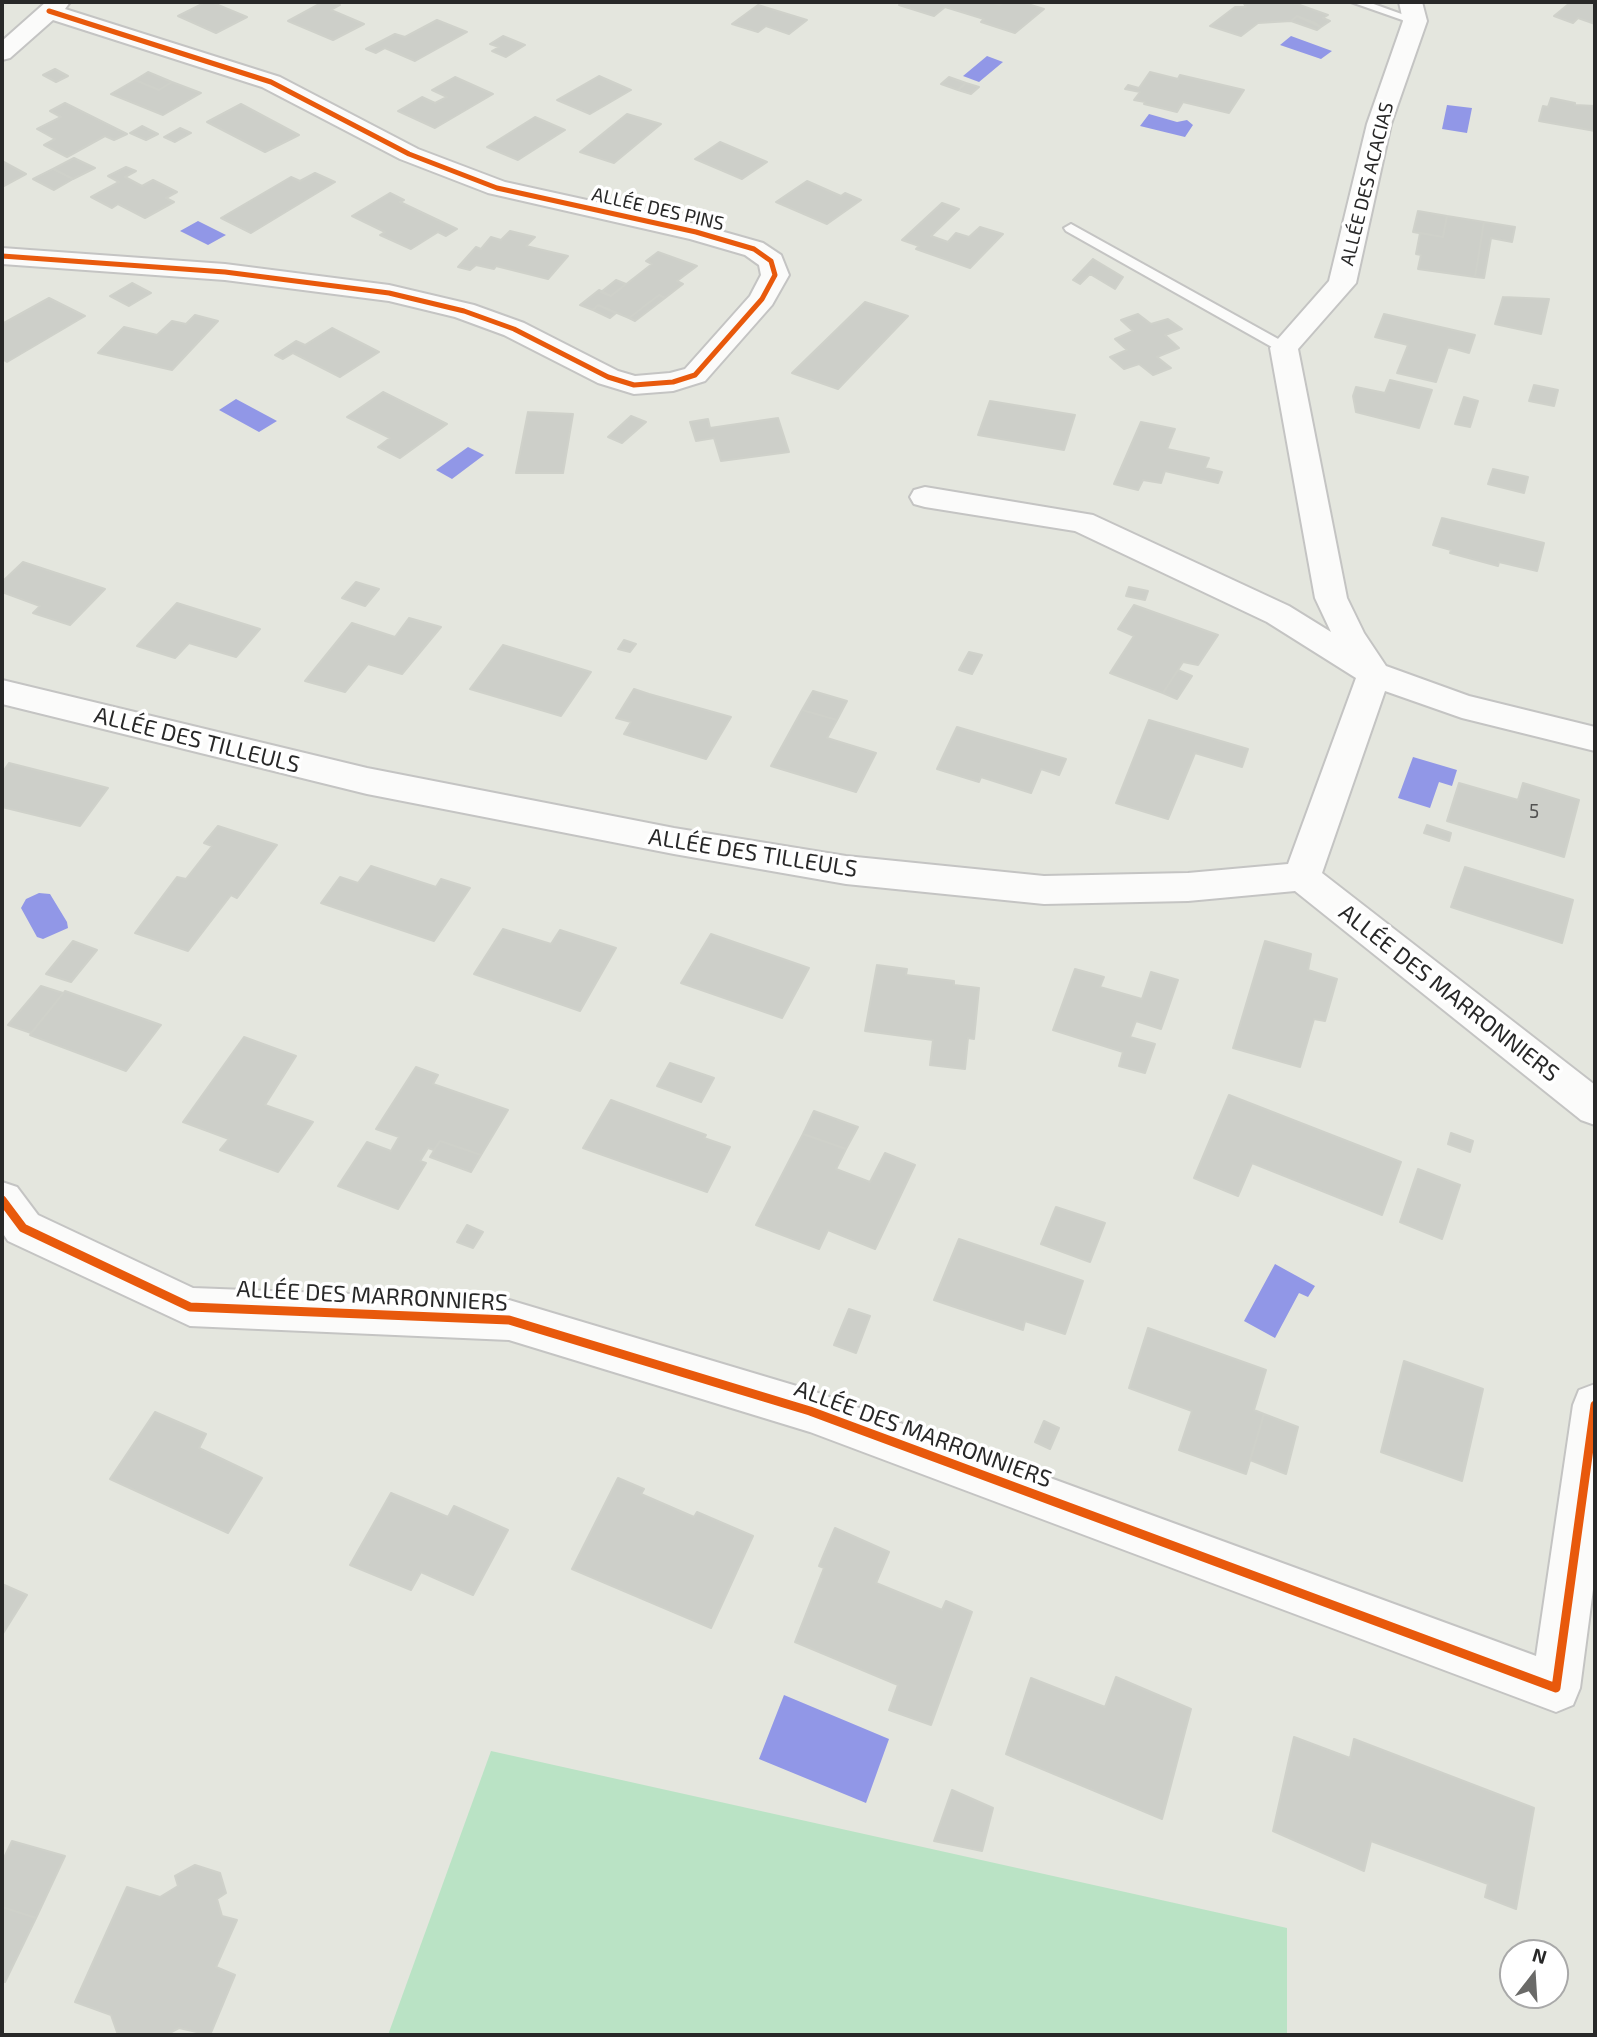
<!DOCTYPE html>
<html>
<head>
<meta charset="utf-8">
<style>
  body { margin:0 }
  #map { position:relative; width:1597px; height:2037px; overflow:hidden; background:#e4e6de; font-family:"Exo 2",sans-serif }
  canvas { display:block }
  .frame { position:absolute; inset:0; border:4px solid #282828; pointer-events:none }
  .north { position:absolute; left:1499px; top:1939px; width:70px; height:70px; box-sizing:border-box; background:#fff; border:2px solid #a9a9a9; border-radius:50%; rotate:17deg; font-size:19px; font-weight:700; line-height:28px; text-align:center; color:#282828 }
  .north::after { content:''; display:block; margin:auto; width:24px; height:32px; background:#6a6a68; clip-path:polygon(50% 0,100% 100%,50% 72%,0 100%) }
</style>
</head>
<body>
<div id="map">
<canvas width="1597" height="2037"></canvas>
<div class="frame"></div>
<div class="north">N</div>
</div>
<script>
const context = document.querySelector('canvas').getContext('2d');
context.lineJoin = 'round';
function fill(path, color) { context.fillStyle = color; context.fill(path, 'evenodd'); }
const toPath = rows => new Path2D(rows.map(r => 'M' + r).join(''));
function strokePath(path, color, width, dash) { context.strokeStyle = color; context.lineWidth = width; context.lineCap = dash ? 'butt' : 'round'; context.setLineDash(dash || []); context.stroke(path); }
function drawText(font, color, halo, rows, align = 'center') {
  context.font = font + ' "Exo 2",sans-serif'; context.lineWidth = 7; context.setLineDash([]); context.textBaseline = 'middle'; context.strokeStyle = halo; context.fillStyle = color; for (const [text, x, y, turn = 0] of rows) {
    context.save(); context.translate(x, y); context.rotate((+turn || 0) * Math.PI / 180); context.textAlign = isNaN(turn) ? turn : align; if (halo) context.strokeText(text, 0, 0); context.fillText(text, 0, 0); context.restore();
  }
}
fill(toPath([
  [491,1751,1287,1928,1287,2035,388,2035]
]), '#bae3c5');
fill(toPath([
  [1291,36,1332,51,1321,59,1280,45],
  [987,56,1003,62,979,82,963,76],
  [1447,105,1472,108,1467,133,1442,129],
  [1149,114,1177,122,1187,120,1193,125,1185,137,1140,126],
  [198,221,226,235,208,245,180,231],
  [236,399,277,421,259,432,219,410],
  [468,447,484,455,452,479,436,470],
  [1413,757,1457,770,1452,786,1439,782,1430,808,1398,798],
  [39,893,50,894,67,922,68,928,43,939,37,937,21,908,26,899],
  [1275,1264,1315,1286,1308,1297,1299,1293,1275,1338,1244,1321],
  [784,1695,889,1739,866,1803,759,1759]
]), '#9197e7');
const building = toPath([
  [206,2,211,2,247,17,216,33,178,16,206,2],
  [323,2,340,5,331,10,364,24,333,40,288,21,323,2],
  [903,2,990,2,1000,5,1005,2,1021,2,1044,9,1015,33,981,22,984,19,945,7,934,16,899,5,903,2],
  [1243,2,1297,4,1328,15,1323,18,1330,21,1321,27,1297,16,1291,21,1258,23,1241,36,1210,26,1235,7,1246,7,1243,2],
  [1571,2,1595,2,1595,24,1578,18,1573,23,1554,16,1571,2],
  [758,5,807,20,789,34,766,26,758,32,732,24,758,5],
  [1297,16,1315,23,1321,27,1317,30,1291,21,1297,16],
  [437,20,467,32,415,61,385,48,376,53,366,49,395,34,405,37,437,20],
  [503,36,525,45,506,57,492,51,499,47,490,44,503,36],
  [55,69,68,76,56,82,43,75,55,69],
  [148,72,172,82,159,90,135,80,148,72],
  [1150,72,1178,79,1180,75,1244,90,1229,113,1183,102,1177,112,1144,104,1145,102,1134,100,1140,92,1125,89,1128,85,1139,88,1150,72],
  [599,76,631,90,590,114,557,100,599,76],
  [455,77,493,94,435,128,398,111,422,97,435,103,447,97,432,90,455,77],
  [949,77,966,83,958,90,941,84,949,77],
  [135,80,159,90,172,82,201,93,163,115,111,94,135,80],
  [966,83,979,87,971,94,958,90,966,83],
  [1551,98,1575,103,1575,105,1595,106,1595,131,1539,121,1543,106,1548,107,1551,98],
  [65,103,127,134,114,140,105,136,67,157,44,145,55,139,37,129,61,117,50,111,65,103],
  [241,104,299,135,265,152,207,122,241,104],
  [627,114,661,124,614,163,580,152,627,114],
  [535,117,565,130,518,160,487,147,535,117],
  [142,126,158,134,146,140,130,133,142,126],
  [180,128,191,133,175,142,164,137,180,128],
  [720,142,767,162,742,179,695,159,720,142],
  [74,158,95,168,73,179,53,169,74,158],
  [2,161,26,174,2,187,2,161],
  [126,167,136,171,125,177,142,186,153,180,177,192,166,198,174,202,145,218,118,204,112,208,91,197,119,182,108,176,126,167],
  [53,169,73,179,54,190,33,179,53,169],
  [315,173,335,182,251,233,221,218,291,177,300,181,315,173],
  [807,181,841,196,845,193,861,200,827,224,776,202,807,181],
  [390,193,404,200,400,202,457,229,446,236,438,232,411,249,380,235,385,232,352,216,390,193],
  [942,203,959,209,931,236,948,242,956,233,969,237,980,227,1003,234,970,268,916,249,919,246,902,240,942,203],
  [1418,211,1447,216,1443,237,1413,232,1418,211],
  [1447,216,1484,222,1475,277,1418,269,1421,255,1416,254,1420,233,1443,237,1447,216],
  [1484,222,1515,227,1512,242,1491,238,1484,278,1475,277,1484,222],
  [510,231,535,237,526,246,568,256,548,279,496,266,494,269,476,265,470,270,458,267,476,247,481,249,491,237,501,240,510,231],
  [658,252,697,266,677,281,683,284,665,298,659,295,629,318,598,305,593,310,580,305,599,290,611,296,652,264,646,261,658,252],
  [1093,259,1123,277,1115,289,1090,274,1080,284,1073,280,1093,259],
  [616,280,626,284,611,296,601,292,616,280],
  [132,283,151,293,129,306,110,296,132,283],
  [659,295,665,298,635,321,629,318,659,295],
  [1503,297,1549,299,1541,334,1495,324,1503,297],
  [49,298,85,316,7,362,2,359,2,324,49,298],
  [865,302,908,316,838,389,792,373,865,302],
  [598,305,616,313,610,318,593,310,598,305],
  [1138,314,1151,324,1168,319,1182,329,1165,335,1179,348,1157,357,1171,368,1153,375,1139,364,1124,369,1110,357,1127,350,1115,339,1133,331,1121,320,1138,314],
  [1384,314,1475,335,1469,353,1448,347,1436,382,1397,373,1408,345,1375,337,1384,314],
  [195,315,218,321,172,370,98,353,124,327,157,335,172,321,186,324,195,315],
  [332,328,379,352,340,377,293,353,283,359,275,355,296,341,305,345,332,328],
  [1390,380,1432,390,1419,428,1356,412,1353,396,1356,387,1385,393,1390,380],
  [1534,385,1558,390,1554,406,1529,401,1534,385],
  [383,392,447,424,400,458,378,447,390,438,347,417,383,392],
  [1464,397,1478,401,1470,427,1455,424,1464,397],
  [990,401,1075,415,1064,450,978,435,990,401],
  [528,412,573,414,563,473,516,473,528,412],
  [631,416,646,422,622,443,608,437,631,416],
  [778,418,789,452,721,461,714,438,696,441,690,422,708,419,710,428,778,418],
  [1141,422,1175,429,1167,449,1209,458,1205,468,1222,472,1218,483,1165,471,1161,483,1143,480,1138,490,1114,484,1141,422],
  [1493,469,1528,477,1524,493,1488,484,1493,469],
  [1442,518,1544,543,1537,571,1499,562,1498,566,1450,553,1451,550,1433,545,1442,518],
  [23,562,105,589,70,625,33,613,40,606,2,592,2,582,23,562],
  [356,582,379,589,365,606,342,598,356,582],
  [1129,587,1148,591,1145,600,1126,596,1129,587],
  [177,603,260,629,236,657,189,643,175,658,137,646,177,603],
  [1134,605,1218,635,1198,665,1183,662,1163,693,1110,673,1134,636,1118,629,1134,605],
  [409,618,441,627,402,674,368,664,345,692,305,681,352,623,395,637,409,618],
  [624,640,636,644,630,652,618,649,624,640],
  [503,645,591,672,561,716,470,689,503,645],
  [969,652,982,655,972,674,959,670,969,652],
  [1178,670,1192,676,1177,699,1163,693,1178,670],
  [634,689,649,694,731,717,706,759,624,734,631,722,616,718,634,689],
  [813,691,847,701,837,720,802,710,813,691],
  [802,710,837,720,827,738,876,753,856,792,771,766,802,710],
  [1149,720,1248,749,1242,767,1195,753,1168,819,1116,803,1149,720],
  [957,727,1066,759,1059,775,1041,769,1031,793,981,777,979,782,937,769,957,727],
  [9,763,108,788,80,826,2,807,2,773,9,763],
  [1459,783,1518,800,1523,783,1579,800,1564,857,1447,821,1459,783],
  [1427,825,1451,833,1449,841,1424,833,1427,825],
  [218,826,277,845,237,898,231,895,188,951,135,933,177,877,186,879,212,846,204,843,218,826],
  [371,866,436,887,441,879,470,888,434,941,321,903,340,877,358,883,371,866],
  [1465,867,1573,900,1562,943,1451,907,1465,867],
  [503,929,551,944,560,930,616,948,580,1011,474,974,503,929],
  [711,934,809,968,782,1018,681,983,711,934],
  [73,941,97,950,71,982,46,974,73,941],
  [1265,941,1311,954,1308,970,1337,979,1325,1021,1314,1019,1300,1067,1233,1048,1265,941],
  [877,965,907,969,906,975,954,981,954,985,979,988,974,1039,968,1038,965,1069,930,1065,933,1040,865,1031,877,965],
  [1075,969,1104,977,1100,987,1142,999,1151,972,1178,980,1161,1029,1136,1021,1130,1037,1155,1044,1145,1073,1119,1066,1123,1052,1053,1030,1075,969],
  [41,986,63,993,31,1033,8,1025,41,986],
  [65,991,161,1025,126,1071,30,1035,65,991],
  [244,1037,296,1056,265,1105,313,1122,278,1172,220,1150,229,1139,183,1122,244,1037],
  [670,1063,714,1078,701,1102,657,1086,670,1063],
  [416,1067,438,1075,433,1084,508,1110,481,1155,440,1141,434,1150,428,1148,420,1161,426,1163,398,1209,338,1186,367,1142,391,1151,399,1137,376,1129,416,1067],
  [1229,1095,1401,1162,1382,1215,1252,1163,1238,1196,1194,1178,1229,1095],
  [611,1100,706,1135,704,1138,730,1147,707,1192,583,1148,611,1100],
  [814,1111,858,1127,846,1149,803,1134,814,1111],
  [1451,1133,1473,1141,1470,1152,1448,1144,1451,1133],
  [803,1134,846,1149,836,1169,870,1182,885,1153,915,1165,875,1249,828,1230,819,1249,756,1225,803,1134],
  [440,1141,481,1155,471,1172,430,1157,440,1141],
  [1418,1169,1460,1185,1442,1239,1400,1222,1418,1169],
  [1056,1207,1105,1223,1090,1262,1041,1244,1056,1207],
  [467,1225,483,1232,473,1248,457,1242,467,1225],
  [959,1239,1083,1281,1065,1334,1025,1321,1023,1330,934,1300,959,1239],
  [849,1309,870,1316,856,1353,834,1345,849,1309],
  [1148,1328,1266,1370,1254,1410,1264,1414,1246,1474,1179,1450,1192,1411,1129,1388,1148,1328],
  [1404,1361,1483,1389,1462,1481,1381,1452,1404,1361],
  [155,1412,206,1434,199,1448,262,1478,228,1533,110,1479,155,1412],
  [1264,1414,1298,1427,1286,1474,1250,1460,1264,1414],
  [1044,1421,1059,1428,1050,1449,1035,1442,1044,1421],
  [618,1478,644,1489,641,1494,694,1517,697,1512,753,1536,711,1628,572,1569,618,1478],
  [391,1493,448,1517,454,1506,508,1530,473,1595,421,1572,411,1590,350,1565,391,1493],
  [835,1528,889,1552,876,1583,942,1610,946,1601,972,1612,931,1725,889,1710,898,1685,795,1642,824,1568,819,1566,835,1528],
  [2,1584,27,1595,2,1635,2,1584],
  [1116,1677,1191,1709,1162,1819,1006,1754,1031,1678,1105,1707,1116,1677],
  [1294,1737,1350,1758,1354,1739,1534,1808,1516,1909,1485,1897,1488,1884,1371,1841,1364,1871,1273,1831,1294,1737],
  [952,1790,993,1808,982,1851,934,1841,952,1790],
  [12,1841,65,1856,36,1918,2,1907,2,1862,12,1841],
  [195,1865,220,1873,226,1893,217,1899,222,1916,237,1920,216,1967,235,1975,210,2035,179,2028,166,2035,118,2035,111,2015,75,2002,127,1887,160,1897,178,1886,175,1876,195,1865],
  [2,1907,36,1918,5,1982,2,1981,2,1907]
]);
fill(building, '#cdcfc9');
strokePath(building, '#cfd1ca', 2);
const lane = toPath([
  [1351,2,1368,2,1421,21,1411,23,1351,2],
  [1071,224,1289,345,1291,348,1289,351,1279,351,1066,231,1064,228,1071,224]
]);
const street = toPath([
  [46,2,70,2,65,9,280,77,418,149,505,182,696,224,763,243,781,255,789,275,772,305,705,381,673,391,634,394,598,383,504,335,455,317,389,301,225,280,2,264,2,248,225,264,389,285,474,305,524,323,618,371,635,376,670,373,685,369,750,296,761,275,759,265,745,255,690,239,488,193,400,159,262,87,53,20,10,58,2,60,2,41,46,2],
  [1399,2,1422,2,1427,21,1391,124,1356,283,1298,349,1347,598,1364,633,1386,666,1469,696,1595,727,1595,751,1462,718,1385,691,1322,873,1595,1085,1595,1125,1581,1120,1295,891,1188,901,1044,904,846,884,674,854,367,794,2,704,2,680,367,768,674,828,846,856,1044,876,1188,873,1288,864,1356,678,1267,622,1075,531,925,507,914,504,910,497,914,490,925,487,1093,515,1289,606,1331,632,1315,598,1270,348,1329,281,1367,124,1403,21,1399,2],
  [2,1182,17,1187,38,1215,193,1288,509,1300,810,1390,1536,1656,1573,1405,1579,1390,1595,1384,1595,1574,1580,1688,1573,1705,1556,1712,810,1432,509,1340,190,1326,8,1241,2,1232,2,1182]
]);
strokePath(lane, '#c4c4c3', 4);
strokePath(street, '#c4c4c3', 4);
fill(lane, '#fbfbfa');
fill(street, '#fbfbfa');
strokePath(toPath([
  [2,256,225,272,389,293,464,311,514,329,608,377,634,385,673,382,695,375,762,299,775,275,771,261,754,249,696,232,497,188,409,154,271,82,49,11]
]), '#e8590c', 5);
strokePath(toPath([
  [2,1200,23,1228,190,1307,509,1320,810,1411,1556,1688,1595,1405]
]), '#e8590c', 9);
drawText('19px', '#282828', '#fff', [
  ["ALLÉE DES ACACIAS",1367,184,-76],
  ["ALLÉE DES PINS",658,209,13]
]);
drawText('19px', '#525251', null, [
  ["5",1534,812]
]);
drawText('23px', '#282828', '#fff', [
  ["ALLÉE DES TILLEULS",197,740,14],
  ["ALLÉE DES TILLEULS",753,853,9],
  ["ALLÉE DES MARRONNIERS",1449,993,38],
  ["ALLÉE DES MARRONNIERS",372,1296,3],
  ["ALLÉE DES MARRONNIERS",923,1434,20]
]);
</script>
</body>
</html>
